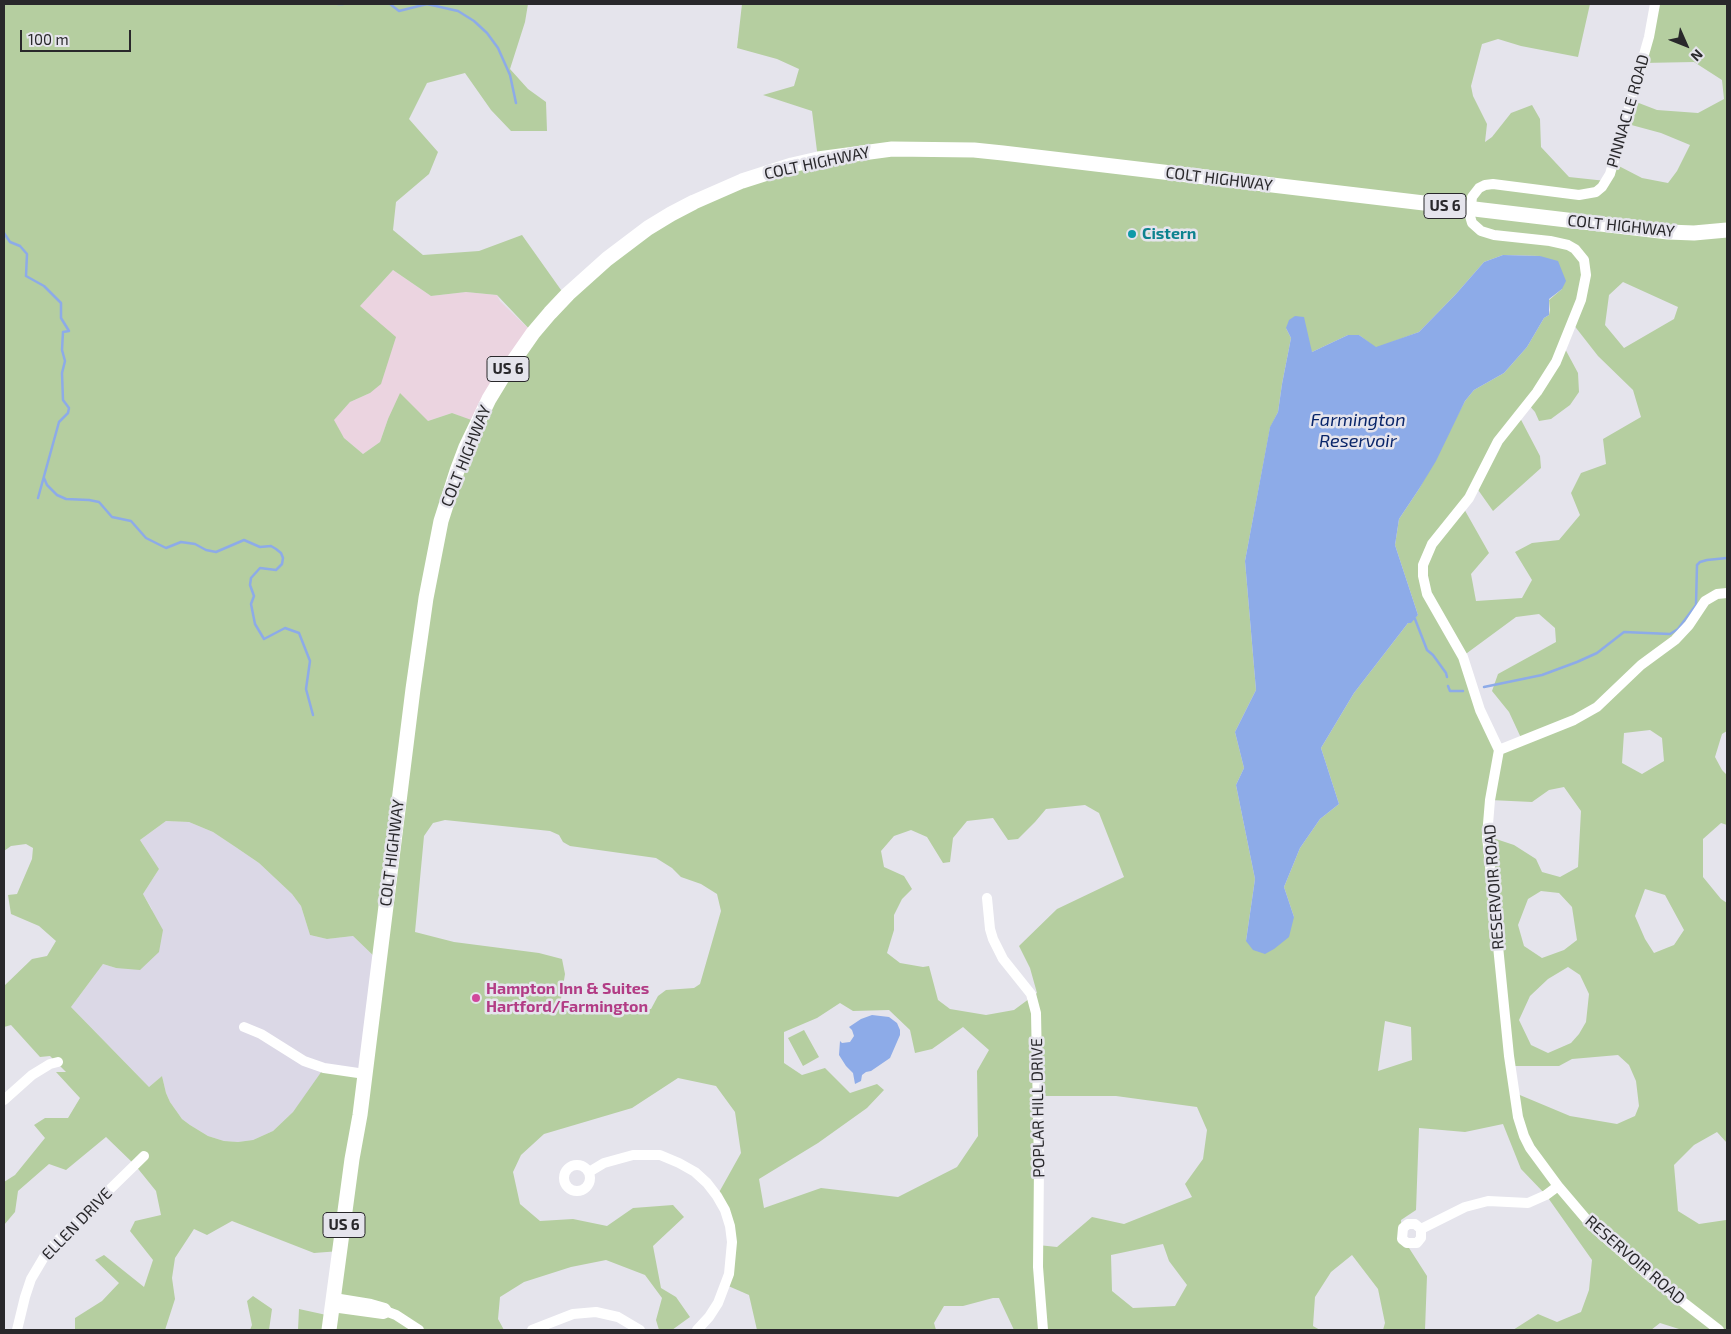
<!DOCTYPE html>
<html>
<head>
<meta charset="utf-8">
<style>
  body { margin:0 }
  #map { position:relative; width:1731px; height:1334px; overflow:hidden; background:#e5e4ec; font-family:"Exo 2",sans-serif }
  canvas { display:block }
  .frame { position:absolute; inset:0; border:5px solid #29282b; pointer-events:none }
  .north { position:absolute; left:1661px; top:20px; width:50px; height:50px; -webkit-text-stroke:4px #e5e4ec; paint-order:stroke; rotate:134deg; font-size:14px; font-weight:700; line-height:20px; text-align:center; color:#29282b }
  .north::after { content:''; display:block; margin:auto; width:18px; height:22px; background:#29282b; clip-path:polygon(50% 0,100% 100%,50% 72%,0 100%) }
  .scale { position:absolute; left:20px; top:30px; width:111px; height:22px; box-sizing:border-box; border:2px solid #29282b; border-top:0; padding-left:6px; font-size:15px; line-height:18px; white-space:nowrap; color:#29282b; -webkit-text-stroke:4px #e5e4ec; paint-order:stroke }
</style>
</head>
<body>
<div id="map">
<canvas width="1731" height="1334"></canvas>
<div class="frame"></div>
<div class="north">N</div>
<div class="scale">100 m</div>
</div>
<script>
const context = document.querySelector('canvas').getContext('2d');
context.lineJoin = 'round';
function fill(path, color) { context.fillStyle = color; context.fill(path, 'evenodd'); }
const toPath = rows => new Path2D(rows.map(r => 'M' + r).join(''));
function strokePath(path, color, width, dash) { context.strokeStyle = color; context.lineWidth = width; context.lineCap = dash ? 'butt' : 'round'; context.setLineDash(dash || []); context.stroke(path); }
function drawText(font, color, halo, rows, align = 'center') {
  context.font = font + ' "Exo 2",sans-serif'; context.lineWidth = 5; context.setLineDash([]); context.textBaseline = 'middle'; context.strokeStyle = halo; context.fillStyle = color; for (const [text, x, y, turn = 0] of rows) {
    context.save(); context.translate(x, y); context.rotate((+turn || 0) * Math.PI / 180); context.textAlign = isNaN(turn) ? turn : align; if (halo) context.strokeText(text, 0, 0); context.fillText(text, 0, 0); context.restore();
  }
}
fill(toPath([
  [166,821,189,822,213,832,237,848,259,863,292,894,301,906,310,935,327,939,353,936,379,961,365,1074,307,1094,293,1112,273,1131,253,1140,238,1142,224,1141,208,1136,190,1125,182,1119,170,1102,166,1093,162,1076,149,1087,71,1007,103,964,116,968,152,909,143,894,159,869,140,840]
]), '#dbd8e6');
fill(toPath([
  [393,270,431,296,466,292,497,295,500,301,533,333,477,423,452,413,428,421,388,419,380,442,363,454,344,438,333,420,350,402,370,393,359,307]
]), '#ebd4e0');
fill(toPath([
  [4,4,528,4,525,22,510,69,528,89,546,102,547,131,511,131,491,110,465,73,427,83,409,119,438,152,429,174,396,202,393,230,423,255,479,251,522,235,566,297,671,214,818,159,812,111,763,95,794,86,799,69,777,59,737,48,742,4,1590,4,1578,57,1521,46,1498,39,1482,44,1471,86,1473,96,1487,124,1485,142,1492,137,1511,113,1532,105,1540,119,1541,147,1569,177,1606,181,1613,163,1642,178,1668,183,1677,171,1690,145,1661,133,1624,123,1631,100,1657,110,1698,113,1724,99,1722,80,1694,62,1642,63,1655,4,1727,4,1727,731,1722,734,1715,757,1722,770,1727,775,1727,825,1721,823,1703,839,1703,877,1721,899,1727,903,1726,1020,1727,1022,1727,1143,1717,1132,1694,1145,1674,1165,1678,1211,1699,1224,1726,1220,1727,1215,1727,1330,1679,1330,1679,1329,1660,1323,1651,1330,1513,1330,1538,1314,1557,1322,1581,1312,1589,1290,1592,1260,1546,1195,1521,1169,1503,1124,1465,1132,1419,1128,1416,1210,1401,1220,1402,1237,1427,1276,1425,1330,1383,1330,1385,1323,1378,1289,1352,1255,1331,1272,1315,1297,1313,1326,1320,1330,1014,1330,999,1298,993,1298,963,1306,944,1306,934,1323,936,1330,757,1330,749,1295,726,1285,732,1242,717,1196,741,1153,735,1112,716,1086,678,1078,632,1108,544,1134,521,1155,513,1172,520,1204,540,1221,573,1219,607,1226,633,1208,673,1205,684,1217,653,1246,661,1288,676,1297,690,1317,672,1330,659,1330,656,1320,662,1298,645,1275,606,1260,571,1267,524,1282,500,1297,498,1319,504,1330,298,1330,299,1309,331,1316,340,1251,314,1253,232,1221,207,1235,194,1229,175,1258,172,1278,175,1299,165,1330,75,1330,75,1318,102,1301,119,1283,95,1260,104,1255,144,1287,153,1260,130,1231,135,1221,161,1215,156,1191,135,1165,106,1137,66,1170,49,1164,18,1191,15,1212,4,1225,4,1182,15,1175,45,1138,34,1125,45,1118,68,1118,80,1098,56,1072,66,1072,50,1056,40,1057,11,1025,4,1027,4,986,32,959,47,956,56,941,39,926,11,914,8,895,17,894,32,859,33,848,26,844,11,846,4,851],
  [1503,255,1540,256,1562,289,1549,300,1550,310,1549,315,1544,318,1527,347,1504,373,1474,390,1465,401,1419,489,1399,519,1395,545,1418,615,1408,623,1354,693,1321,748,1339,804,1320,819,1300,848,1284,887,1294,917,1246,941,1255,879,1236,785,1244,768,1235,732,1256,690,1245,561,1270,428,1278,412,1282,384,1291,338,1286,328,1312,352,1348,335,1359,335,1376,348,1419,332,1456,294,1484,262],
  [393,270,431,296,466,292,497,295,533,333,477,422,452,413,428,421,400,393,388,419,380,442,363,454,344,438,334,420,350,402,370,393,381,384,396,337,360,306],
  [1623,282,1678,307,1674,319,1624,348,1605,325,1609,295],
  [1573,324,1598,356,1633,390,1641,417,1603,439,1606,464,1581,473,1571,493,1580,515,1559,540,1532,543,1515,552,1532,580,1522,598,1476,601,1471,574,1489,553,1463,507,1476,487,1493,511,1541,468,1540,456,1518,414,1527,403,1535,412,1539,421,1551,419,1570,405,1579,392,1578,373,1563,345],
  [1539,614,1555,628,1556,642,1498,674,1492,691,1509,712,1522,740,1499,750,1463,656,1516,617],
  [1650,730,1662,738,1664,761,1642,774,1622,763,1624,733],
  [1564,787,1581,811,1578,867,1560,877,1542,872,1536,859,1514,845,1487,836,1490,800,1532,802,1549,790],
  [1085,805,1099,813,1124,877,1057,909,1019,946,1030,968,1037,993,1014,1010,986,1015,950,1009,938,1000,929,966,923,967,900,963,887,953,894,930,894,915,902,899,912,889,904,876,884,867,881,851,894,836,911,830,927,837,943,863,950,862,953,838,967,821,993,818,1008,840,1018,839,1035,822,1046,809],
  [445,820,550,831,559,835,563,842,570,846,656,858,672,868,681,877,701,884,717,894,721,911,700,984,694,988,666,990,658,996,651,1009,635,1010,602,1006,597,1014,560,1005,565,974,562,959,539,953,454,942,415,932,424,836,433,823],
  [166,821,189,822,213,832,237,848,259,863,292,894,301,906,310,935,327,939,353,936,379,961,364,1074,324,1068,293,1112,273,1131,253,1140,238,1142,224,1141,208,1136,190,1125,182,1119,170,1102,166,1093,162,1076,149,1087,71,1007,103,964,116,968,140,970,159,952,163,930,143,894,159,869,140,840],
  [1645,889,1665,895,1684,930,1674,945,1654,953,1645,939,1635,916],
  [1541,891,1559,893,1572,907,1577,940,1564,950,1542,958,1524,946,1518,925,1528,899],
  [1568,967,1580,975,1589,994,1586,1022,1579,1034,1571,1043,1548,1053,1531,1045,1519,1020,1530,996,1548,979],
  [840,1003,853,1011,889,1010,910,1030,915,1053,932,1049,963,1027,989,1050,977,1071,978,1136,957,1167,898,1197,821,1188,764,1208,759,1179,818,1143,867,1108,884,1090,877,1084,850,1093,825,1068,802,1075,784,1063,784,1032,817,1018],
  [1385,1021,1411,1027,1412,1060,1378,1071],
  [1618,1055,1629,1065,1636,1081,1639,1106,1635,1116,1617,1124,1570,1116,1515,1093,1511,1066,1559,1066,1572,1059],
  [1038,1096,1116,1096,1197,1107,1207,1130,1203,1159,1185,1184,1192,1197,1124,1224,1092,1217,1057,1247,1038,1245],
  [1163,1244,1169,1261,1187,1285,1175,1306,1133,1308,1112,1291,1111,1255],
  [804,1030,819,1057,803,1066,788,1038],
  [253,1296,272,1309,269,1330,250,1330,252,1325,247,1301]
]), '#b5cea0');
fill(toPath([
  [1503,255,1540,256,1558,261,1566,281,1562,289,1549,299,1549,315,1544,318,1527,347,1504,373,1474,390,1465,401,1436,461,1419,489,1399,519,1395,545,1418,615,1411,623,1408,623,1354,693,1321,748,1339,804,1320,819,1300,848,1284,887,1294,917,1289,937,1274,949,1265,954,1253,950,1246,941,1255,879,1236,785,1244,768,1235,732,1256,690,1245,561,1270,427,1278,412,1282,384,1291,338,1286,328,1289,320,1295,316,1304,317,1312,352,1348,335,1359,335,1376,347,1419,332,1456,294,1484,262],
  [872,1015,889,1017,897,1023,900,1030,900,1035,890,1058,871,1071,866,1072,862,1075,861,1081,855,1084,853,1073,846,1066,839,1055,840,1041,842,1043,850,1042,854,1036,852,1030,849,1027,861,1019]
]), '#8dabe8');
strokePath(toPath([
  [338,4,343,4],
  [390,4,399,11,427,4,458,11,474,21,487,33,498,48,510,75,516,103],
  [4,233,10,242,20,246,27,254,26,276,44,286,61,303,61,318,69,331,63,332,62,350,65,361,62,373,63,400,69,408,68,413,59,422,38,498],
  [44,478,47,485,57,495,66,499,89,500,99,502,112,517,131,521,146,538,166,548,181,542,195,544,206,550,216,552,244,540,260,547,271,546,276,549,281,553,283,558,282,564,276,570,260,568,251,578,250,585,254,596,251,604,255,624,264,639,285,628,299,633,310,661,306,689,313,715],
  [1415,619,1427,650,1433,655,1446,673,1447,677],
  [1448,686,1450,691,1463,691],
  [1484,687,1542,675,1577,662,1597,653,1624,632,1670,634,1678,629,1696,605,1697,565,1700,562,1707,560,1727,558]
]), '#8dabe8', 2.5);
strokePath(toPath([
  [1655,4,1649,37,1610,174,1602,187,1596,192,1579,195,1493,184,1485,185,1479,188,1472,197,1470,216,1472,223,1481,231,1494,235,1550,241,1568,245,1575,249,1584,260,1586,275,1581,300,1556,362,1537,392,1498,441,1469,498,1432,544,1423,565,1423,576,1427,594,1463,657,1480,710,1499,750,1490,800,1487,836,1509,1056,1518,1117,1524,1136,1530,1148,1558,1186,1592,1226,1648,1275,1719,1330],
  [1499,750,1574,720,1597,707,1641,665,1675,640,1689,625,1705,601,1717,594,1727,593],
  [987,898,990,929,993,939,1003,959,1031,994,1036,1013,1039,1166,1038,1267,1043,1330],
  [244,1027,261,1034,304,1061,324,1068,365,1074],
  [4,1100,32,1075,50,1064,58,1062],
  '564 1178a13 13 0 1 1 26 0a13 13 0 1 1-26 0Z',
  [589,1172,604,1163,633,1155,660,1155,679,1163,695,1172,707,1183,717,1196,725,1210,730,1226,732,1242,729,1274,718,1303,709,1317,697,1330],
  [1421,1229,1421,1238,1417,1243,1407,1243,1402,1239,1403,1228,1408,1224,1415,1224,1421,1229,1465,1207,1488,1201,1528,1203,1546,1195,1558,1186],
  [334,1298,371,1304,385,1308,388,1312,396,1315,419,1330],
  [332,1307,383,1314,388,1312],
  [17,1330,25,1297,31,1279,47,1252,59,1239,144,1156],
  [532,1330,573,1314,596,1312,618,1317,640,1330]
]), '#fff', 10);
strokePath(toPath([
  [329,1330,352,1159,360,1115,413,689,426,598,441,521,457,471,466,447,489,399,503,376,533,333,550,313,568,294,607,259,648,228,671,214,694,202,742,181,792,165,818,159,892,149,974,150,1003,153,1668,232,1694,233,1727,230]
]), '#fff', 15);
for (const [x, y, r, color] of [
  [1132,234,5,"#0f9aa8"],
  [476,998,5,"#d1479c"]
]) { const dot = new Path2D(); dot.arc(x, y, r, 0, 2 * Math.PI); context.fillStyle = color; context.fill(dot); strokePath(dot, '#e5e4ec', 2); }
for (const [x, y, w] of [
  [1445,206,42],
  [508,369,42],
  [344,1225,42]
]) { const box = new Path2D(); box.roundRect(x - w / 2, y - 12.5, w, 25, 4); context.fillStyle = '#e5e4ec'; context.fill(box); strokePath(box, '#29282b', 1); }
drawText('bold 15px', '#29282b', null, [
  ["US 6",1445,206],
  ["US 6",508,369],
  ["US 6",344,1225]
]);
drawText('16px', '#29282b', '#e5e4ec', [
  ["PINNACLE ROAD",1628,111,-74],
  ["COLT HIGHWAY",817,163,-12],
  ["COLT HIGHWAY",1219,179,7],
  ["COLT HIGHWAY",1621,226,6],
  ["COLT HIGHWAY",466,456,-68],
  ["COLT HIGHWAY",392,853,-83],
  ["RESERVOIR ROAD",1494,887,-94],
  ["POPLAR HILL DRIVE",1038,1108,-91],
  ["ELLEN DRIVE",77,1224,-46],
  ["RESERVOIR ROAD",1635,1260,41]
]);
drawText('bold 16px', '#0d838f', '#e5e4ec', [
  ["Cistern",1142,234]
], 'left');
drawText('bold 16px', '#b23c85', '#e5e4ec', [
  ["Hampton Inn & Suites",486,989],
  ["Hartford/Farmington",486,1007]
], 'left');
drawText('italic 18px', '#092569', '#e5e4ec', [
  ["Farmington",1358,420],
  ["Reservoir",1358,441]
]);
</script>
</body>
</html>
